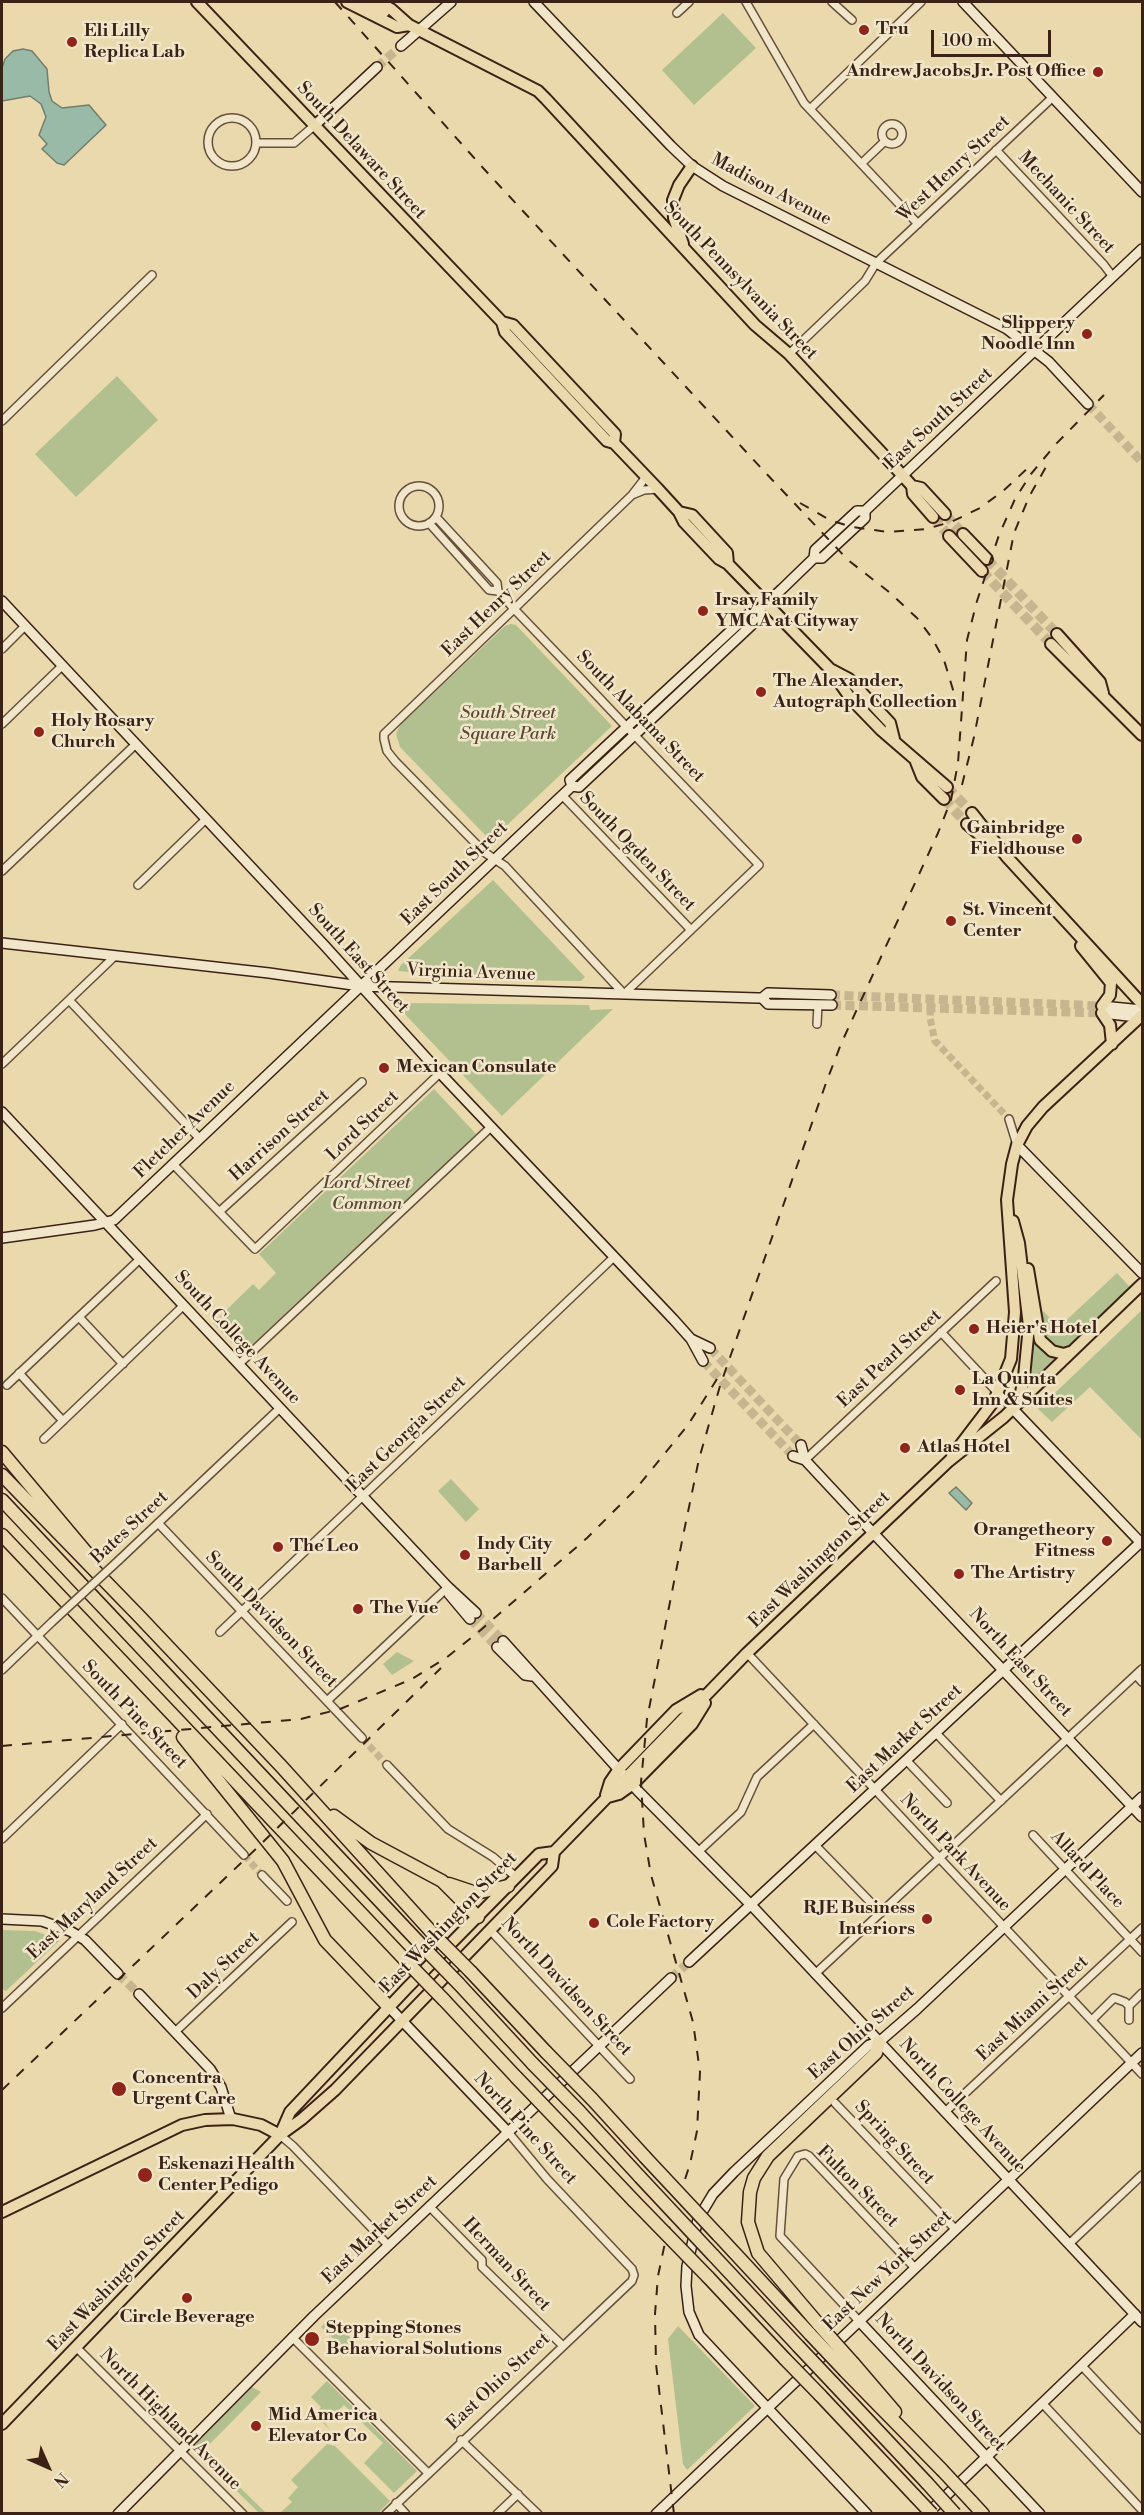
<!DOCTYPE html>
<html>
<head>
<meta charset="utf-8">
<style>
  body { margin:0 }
  #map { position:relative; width:1144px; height:2515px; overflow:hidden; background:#ead9ad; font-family:"Libre Bodoni",serif }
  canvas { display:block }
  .frame { position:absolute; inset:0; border:3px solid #3a2316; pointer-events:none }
  .north { position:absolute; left:18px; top:2437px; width:60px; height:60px; -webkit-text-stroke:4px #f1e6ca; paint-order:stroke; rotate:135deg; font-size:16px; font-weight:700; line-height:24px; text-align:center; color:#3a2316 }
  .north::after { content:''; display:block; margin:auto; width:21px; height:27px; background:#3a2316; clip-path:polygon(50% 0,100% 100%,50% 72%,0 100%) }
  .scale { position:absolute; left:931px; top:30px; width:120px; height:27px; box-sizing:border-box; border:3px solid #3a2316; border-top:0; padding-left:8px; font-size:18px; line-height:21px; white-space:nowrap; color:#3a2316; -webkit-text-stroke:4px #f1e6ca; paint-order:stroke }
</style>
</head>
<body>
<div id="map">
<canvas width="1144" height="2515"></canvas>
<div class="frame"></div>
<div class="north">N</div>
<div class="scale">100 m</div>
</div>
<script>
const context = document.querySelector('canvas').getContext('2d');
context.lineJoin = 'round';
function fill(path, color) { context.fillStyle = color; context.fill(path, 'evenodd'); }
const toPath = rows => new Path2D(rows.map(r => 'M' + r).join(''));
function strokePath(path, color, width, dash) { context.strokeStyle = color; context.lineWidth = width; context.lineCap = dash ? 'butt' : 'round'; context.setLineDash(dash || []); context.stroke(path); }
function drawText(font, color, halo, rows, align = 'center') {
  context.font = font + ' "Libre Bodoni",serif'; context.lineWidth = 5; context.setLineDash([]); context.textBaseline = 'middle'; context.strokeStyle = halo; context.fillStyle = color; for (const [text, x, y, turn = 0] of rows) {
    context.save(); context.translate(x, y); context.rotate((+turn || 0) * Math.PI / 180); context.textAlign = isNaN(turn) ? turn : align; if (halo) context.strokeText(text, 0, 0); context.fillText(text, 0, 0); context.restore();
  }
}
fill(toPath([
  [723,13,756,48,694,105,662,70],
  [117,376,158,420,76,497,35,454],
  [511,624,516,625,612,726,503,829,489,839,400,747,396,734,400,725,505,626],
  [493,880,585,977,581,981,508,980,398,971,401,965],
  [401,1003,589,1005,590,1010,613,1009,502,1116,399,1008],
  [434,1089,476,1134,244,1352,238,1349,213,1323,253,1284,259,1290,276,1273,259,1254],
  [1117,1273,1130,1287,1028,1384,1033,1342,1045,1334,1042,1310,1059,1327],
  [1142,1310,1142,1440,1090,1387,1052,1422,1038,1409],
  [451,1479,479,1509,466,1522,438,1491],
  [397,1652,414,1661,392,1675,383,1664],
  [2,1930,35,1931,60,1940,6,1991,2,1989],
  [330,2317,353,2340,344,2349,321,2327],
  [678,2326,755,2406,687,2470,683,2464,668,2339],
  [327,2381,417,2471,394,2493,364,2463,383,2443,344,2405,325,2423,330,2430,314,2414,321,2407,311,2397],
  [252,2387,261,2392,203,2451,266,2513,259,2513,192,2447],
  [327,2444,335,2446,390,2501,378,2513,280,2513,292,2502,288,2498,298,2487,291,2480]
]), '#b1c08e');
const water = toPath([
  [23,49,32,51,47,69,49,92,52,101,62,108,89,105,106,125,64,165,57,163,42,149,47,144,39,135,46,117,41,104,30,96,2,101,2,68,5,59,13,51,23,49],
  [956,1487,972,1503,966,1510,949,1493,956,1487]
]);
fill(water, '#98baa7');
strokePath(water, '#727e6d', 1.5);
strokePath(toPath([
  [931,998,930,1018,935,1041,1009,1119],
  [362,1738,387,1765],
  [244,1855,262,1875]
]), '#c7b58f', 7, [7, 3.5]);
strokePath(toPath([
  [377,67,401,46],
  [1088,404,1142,462],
  [831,995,1102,1006],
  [832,1005,1102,1013],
  [710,1348,801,1445],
  [703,1361,793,1456],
  [476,1613,503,1641],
  [470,1619,497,1647],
  [118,1974,139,1994],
  [671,1978,689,1962]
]), '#c7b58f', 9, [9, 4.5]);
strokePath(toPath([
  [945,514,963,534],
  [933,517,949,536],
  [987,559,1057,634],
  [982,571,1051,644],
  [947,787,972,813],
  [944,799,967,824]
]), '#c7b58f', 10, [10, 5]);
const street = toPath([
  [746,2,804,103,918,224],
  [832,2,852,20],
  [677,13,689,2],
  [810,109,921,2],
  '208 142a24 24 0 1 1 48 0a24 24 0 1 1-48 0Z',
  '882 134a10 10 0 1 1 20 0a10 10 0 1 1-20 0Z',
  [256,143,294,143,315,125],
  [996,150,1104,265,1113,277],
  [862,163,885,141],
  [789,354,865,281,876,263,1053,97],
  [2,421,152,275],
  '399 506a20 20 0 1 1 40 0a20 20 0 1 1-40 0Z',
  [632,495,644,490,658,489],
  [436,517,497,583,498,591],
  [429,523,489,590,498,591,514,609,518,613,586,684,621,721,759,865,624,994,505,866,484,852,395,761,387,751,384,739,384,734,514,609,551,573,632,495,646,477],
  [2,649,25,626],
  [2,724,62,666],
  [562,795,691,930],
  [2,871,136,744],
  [138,885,206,819],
  [69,1000,200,1139],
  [817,1024,818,1005],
  [2,1064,115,956],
  [1009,1119,1017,1145],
  [173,1164,255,1249,440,1073],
  [219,1212,362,1082],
  [79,1317,123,1364],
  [941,1332,1012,1408],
  [239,1364,491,1127],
  [19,1373,63,1421],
  [7,1385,140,1259],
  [44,1439,183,1306],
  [805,1460,996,1281],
  [158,1523,362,1738],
  [119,1560,280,1408],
  [2,1598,244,1855],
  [220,1632,614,1257],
  [747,1653,1142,2074],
  [2,1670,52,1622],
  [1136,1675,1142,1682],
  [327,1701,448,1587],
  [936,1733,1001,1801],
  [906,1760,947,1803],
  [387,1765,448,1829,493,1857,516,1877],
  [1033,1835,1142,1952],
  [2,1839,122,1724],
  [815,1845,881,1913],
  [699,1851,741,1812,757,1777,814,1724],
  [262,1875,287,1901],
  [490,1930,630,2079],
  [815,1974,1142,1669],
  [2,2008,207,1814],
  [1092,2020,1114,1998,1125,2002,1129,2006,1142,1993],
  [1129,2020,1129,2006],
  [176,2031,292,1922],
  [835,2103,956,2230],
  [945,2112,1142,1928],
  [280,2135,293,2146,388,2245],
  [429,2206,477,2255,482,2260,482,2267,562,2345],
  [1069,2244,1142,2175],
  [859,2321,780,2236,784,2179,798,2156,805,2154,809,2156,915,2268],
  [292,2337,428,2473],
  [76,2347,243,2514],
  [1082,2366,1142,2430],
  [1043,2404,1142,2510],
  [461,2440,538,2514],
  [396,2503,406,2514],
  [386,2514,632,2281,634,2275,632,2269,547,2179,508,2132],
  [497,2514,518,2494]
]);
const secondary = toPath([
  [534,2,671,146,692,166,723,186,1007,329,1049,362,1088,404],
  [963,2,1142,192],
  [401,46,451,2],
  [315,125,377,67],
  [814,558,822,558,865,518,865,511,1142,249],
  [2,601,325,946,440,1073,674,1320,691,1339,703,1361],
  [572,786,579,787,757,620,760,609],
  [2,943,269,973,360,986,758,998,762,998,768,993,831,995],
  [762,998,768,1004,832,1005],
  [1102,1006,1142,1010],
  [1102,1013,1128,1016,1142,1012],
  [2,1112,448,1587,476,1613],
  [1017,1145,1142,1273],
  [2,1238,95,1225,114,1220,572,786,570,780,617,736,750,613,760,609,782,589,814,558,815,550,857,511,865,511],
  [691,1339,710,1348],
  [1012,1408,1142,1544],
  [801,1445,805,1460,860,1519,1142,1817],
  [793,1456,805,1460],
  [448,1587,449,1594,470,1619],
  [503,1641,638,1791,754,1908,1142,2322],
  [497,1647,525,1675,532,1676],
  [2,1919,42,1921,70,1931,85,1940,118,1974],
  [689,1962,1142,1541],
  [139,1994,210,2069,221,2087,231,2119],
  [389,2007,508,2132],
  [859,2321,1040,2514],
  [118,2514,314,2316,671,1978],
  [656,2514,1142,2053],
  [867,2514,699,2335,689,2312,686,2286,687,2266,698,2219,713,2194,734,2172,869,2045,879,2042,917,2009,1142,1797],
  [927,2514,1135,2314]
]);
const primary = toPath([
  [197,2,502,322,505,332,607,441,614,443,658,489,679,512,684,522,719,559,728,564,830,669,851,699,881,730,947,787],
  [347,2,397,27,409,25],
  [364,2,384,12],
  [379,2,391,9,409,25,538,91,546,99,755,325,789,354,893,465,912,486,913,494,933,517],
  [683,244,674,218,673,200,679,185,692,166],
  [502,322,513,325,615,434,614,443],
  [912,486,921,488,945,514],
  [679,512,692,515,727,553,728,564],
  [963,534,987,559],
  [949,536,982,571],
  [1057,634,1100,682,1103,693],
  [1051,644,1142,735],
  [830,669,849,679,890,723,894,739],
  [916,762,922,777,944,799],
  [972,813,1006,856,1142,1004],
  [967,824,994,847],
  [1081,946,1111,983,1110,995,1102,1006],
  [1102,1013,1110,1025,1112,1044],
  [1013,1221,1019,1243,1029,1326,1024,1377,1020,1398],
  [1028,1269,1040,1340,1052,1351,1064,1354,1070,1352],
  [952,1456,994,1401,1011,1359,1015,1312,1007,1200,1012,1164,1017,1145,1027,1126,1043,1107,1142,1015],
  [606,1795,610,1782,619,1769,676,1710,701,1695],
  [608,1797,619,1794,633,1784,692,1724,705,1703],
  [280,2135,290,2112,407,1988,539,1854,554,1852],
  [2,2212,182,2125,205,2120,233,2119,261,2125,280,2135],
  [2,2424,280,2135,302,2119,335,2090,527,1892,552,1866,554,1852,747,1653,949,1461,1004,1417,1142,1284]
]);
const highway = toPath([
  [2,1452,86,1552],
  [2,1475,138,1615,281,1766,436,1937],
  [2,1500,425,1949],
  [2,1535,410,1965],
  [183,1737,283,1861,325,1940,389,2007],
  [334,1816,371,1843,442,1881,478,1917],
  [449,1884,476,1893,508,1886],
  [471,1972,546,2052],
  [459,1984,533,2064],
  [444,2000,516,2077],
  [592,2099,645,2157],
  [579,2111,640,2177],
  [561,2124,634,2201],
  [718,2235,810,2334],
  [713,2255,798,2346],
  [708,2277,785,2359],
  [820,2326,758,2253,748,2222,750,2192,754,2178,768,2156,876,2053,879,2042],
  [853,2363,895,2412],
  [845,2371,942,2470],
  [833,2383,927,2483],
  [820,2395,915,2496],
  [971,2501,983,2514]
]);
strokePath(street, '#66503c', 10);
strokePath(secondary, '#3a2316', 12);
strokePath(primary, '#3a2316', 14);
strokePath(highway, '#3a2316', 15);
strokePath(street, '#f1e6ca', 7);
strokePath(secondary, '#f1e6ca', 9);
strokePath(primary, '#ead9ad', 10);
strokePath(highway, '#ead9ad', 12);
strokePath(toPath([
  [335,2,484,169,762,469,848,560,889,592,917,618,932,638,944,660,957,703],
  [800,503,830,520,852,527,888,532,926,529,951,522,980,508,1003,491,1029,467],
  [962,785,974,737,1014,533,1029,497,1047,465],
  [2,1746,301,1719,340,1709,412,1679,446,1658,476,1634,587,1538,635,1490,688,1425,717,1379],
  [2,2090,260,1845,441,1668],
  [674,2514,656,2364,655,2314,658,2276,666,2238,690,2164,697,2131,700,2072,693,2022,651,1875,644,1834,641,1782,647,1719,683,1536,699,1459,720,1386,826,1083,841,1044,938,833,951,800,958,763,967,640,977,601,999,535,1015,499,1031,474,1056,444,1104,395]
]), '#3a2316', 2, [10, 10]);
const streetBridge = toPath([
  [52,1622,119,1560]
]);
const highwayBridge = toPath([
  [436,1937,471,1972],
  [425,1949,459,1984],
  [410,1965,444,2000],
  [546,2052,592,2099],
  [533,2064,579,2111],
  [516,2077,561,2124],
  [645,2157,718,2235],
  [640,2177,713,2255],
  [634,2201,708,2277],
  [820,2326,853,2363],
  [810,2334,845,2371],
  [798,2346,833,2383],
  [785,2359,820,2395],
  [942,2470,971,2501],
  [927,2483,955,2514],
  [915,2496,932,2514]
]);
strokePath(streetBridge, '#66503c', 10, []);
strokePath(highwayBridge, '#3a2316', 15, []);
strokePath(streetBridge, '#f1e6ca', 7);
strokePath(highwayBridge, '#ead9ad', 12);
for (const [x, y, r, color] of [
  [864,30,6,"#8f2418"],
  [72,42,6,"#8f2418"],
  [1098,72,6,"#8f2418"],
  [1087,334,6,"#8f2418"],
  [703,611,6,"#8f2418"],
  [761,692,6,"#8f2418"],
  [39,732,6,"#8f2418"],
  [1077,839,6,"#8f2418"],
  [951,921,6,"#8f2418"],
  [384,1068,6,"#8f2418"],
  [974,1329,6,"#8f2418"],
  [960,1390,6,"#8f2418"],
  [905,1448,6,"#8f2418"],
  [1107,1541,6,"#8f2418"],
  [278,1547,6,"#8f2418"],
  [465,1555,6,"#8f2418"],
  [959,1574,6,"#8f2418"],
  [358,1609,6,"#8f2418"],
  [927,1919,6,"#8f2418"],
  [594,1923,6,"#8f2418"],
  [119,2089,8,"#8f2418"],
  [145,2175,8,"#8f2418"],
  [187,2298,6,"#8f2418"],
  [312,2339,8,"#8f2418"],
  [256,2426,6,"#8f2418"]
]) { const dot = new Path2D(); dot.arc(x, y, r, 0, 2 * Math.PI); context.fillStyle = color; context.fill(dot); strokePath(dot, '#f1e6ca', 2); }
drawText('bold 18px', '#3a2316', '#f1e6ca', [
  ["Tru",876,30],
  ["Eli Lilly",84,32],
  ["Replica Lab",84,53],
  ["Andrew Jacobs Jr. Post Office",1086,72,"right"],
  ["Slippery",1075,324,"right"],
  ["Noodle Inn",1075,345,"right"],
  ["Irsay Family",715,601],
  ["YMCA at Cityway",715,622],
  ["The Alexander,",773,682],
  ["Autograph Collection",773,703],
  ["Holy Rosary",51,722],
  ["Church",51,743],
  ["Gainbridge",1065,829,"right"],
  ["Fieldhouse",1065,850,"right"],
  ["St. Vincent",963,911],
  ["Center",963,932],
  ["Mexican Consulate",396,1068],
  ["Heier's Hotel",986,1329],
  ["La Quinta",972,1380],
  ["Inn & Suites",972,1401],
  ["Atlas Hotel",917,1448],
  ["Orangetheory",1095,1531,"right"],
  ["Fitness",1095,1552,"right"],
  ["Indy City",477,1545],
  ["Barbell",477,1566],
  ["The Leo",290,1547],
  ["The Artistry",971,1574],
  ["The Vue",370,1609],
  ["RJE Business",915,1909,"right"],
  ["Interiors",915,1930,"right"],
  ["Cole Factory",606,1923],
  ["Concentra",132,2079],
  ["Urgent Care",132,2100],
  ["Eskenazi Health",158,2165],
  ["Center Pedigo",158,2186],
  ["Circle Beverage",187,2318,"center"],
  ["Stepping Stones",326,2329],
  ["Behavioral Solutions",326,2350],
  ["Mid America",268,2416],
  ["Elevator Co",268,2437]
], 'left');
drawText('18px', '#3a2316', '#f1e6ca', [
  ["South Delaware Street",361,151,47],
  ["West Henry Street",954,169,-43],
  ["Madison Avenue",771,190,28],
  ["Mechanic Street",1066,203,47],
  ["South Pennsylvania Street",740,281,46],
  ["East South Street",939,419,-43],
  ["East Henry Street",497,604,-44],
  ["South Alabama Street",640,717,46],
  ["South Ogden Street",637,852,46],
  ["East South Street",455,874,-44],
  ["South East Street",358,959,48],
  ["Virginia Avenue",471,973,2],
  ["Lord Street",363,1126,-44],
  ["Fletcher Avenue",185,1130,-44],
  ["Harrison Street",280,1136,-42],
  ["South College Avenue",237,1338,47],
  ["East Pearl Street",890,1359,-43],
  ["East Georgia Street",407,1434,-44],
  ["Bates Street",130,1528,-43],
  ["East Washington Street",820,1560,-44],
  ["South Davidson Street",271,1620,46],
  ["North East Street",1020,1663,47],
  ["South Pine Street",134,1715,46],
  ["East Market Street",905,1739,-43],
  ["North Park Avenue",955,1853,47],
  ["Allard Place",1087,1870,47],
  ["East Maryland Street",93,1899,-43],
  ["East Washington Street",449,1923,-46],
  ["Daly Street",224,1966,-43],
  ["North Davidson Street",566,1987,47],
  ["East Miami Street",1033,2009,-43],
  ["East Ohio Street",862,2033,-41],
  ["North College Avenue",962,2106,47],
  ["North Pine Street",525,2129,48],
  ["Spring Street",894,2143,47],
  ["Fulton Street",857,2187,45],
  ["East Market Street",380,2230,-43],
  ["Herman Street",506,2265,47],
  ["East New York Street",888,2271,-43],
  ["East Washington Street",117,2281,-46],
  ["East Ohio Street",499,2382,-43],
  ["North Davidson Street",940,2383,47],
  ["North Highland Avenue",170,2420,45]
]);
drawText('italic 18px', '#584a34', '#f1e6ca', [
  ["South Street",508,714],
  ["Square Park",508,735],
  ["Lord Street",367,1184],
  ["Common",367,1205]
]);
</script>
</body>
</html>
